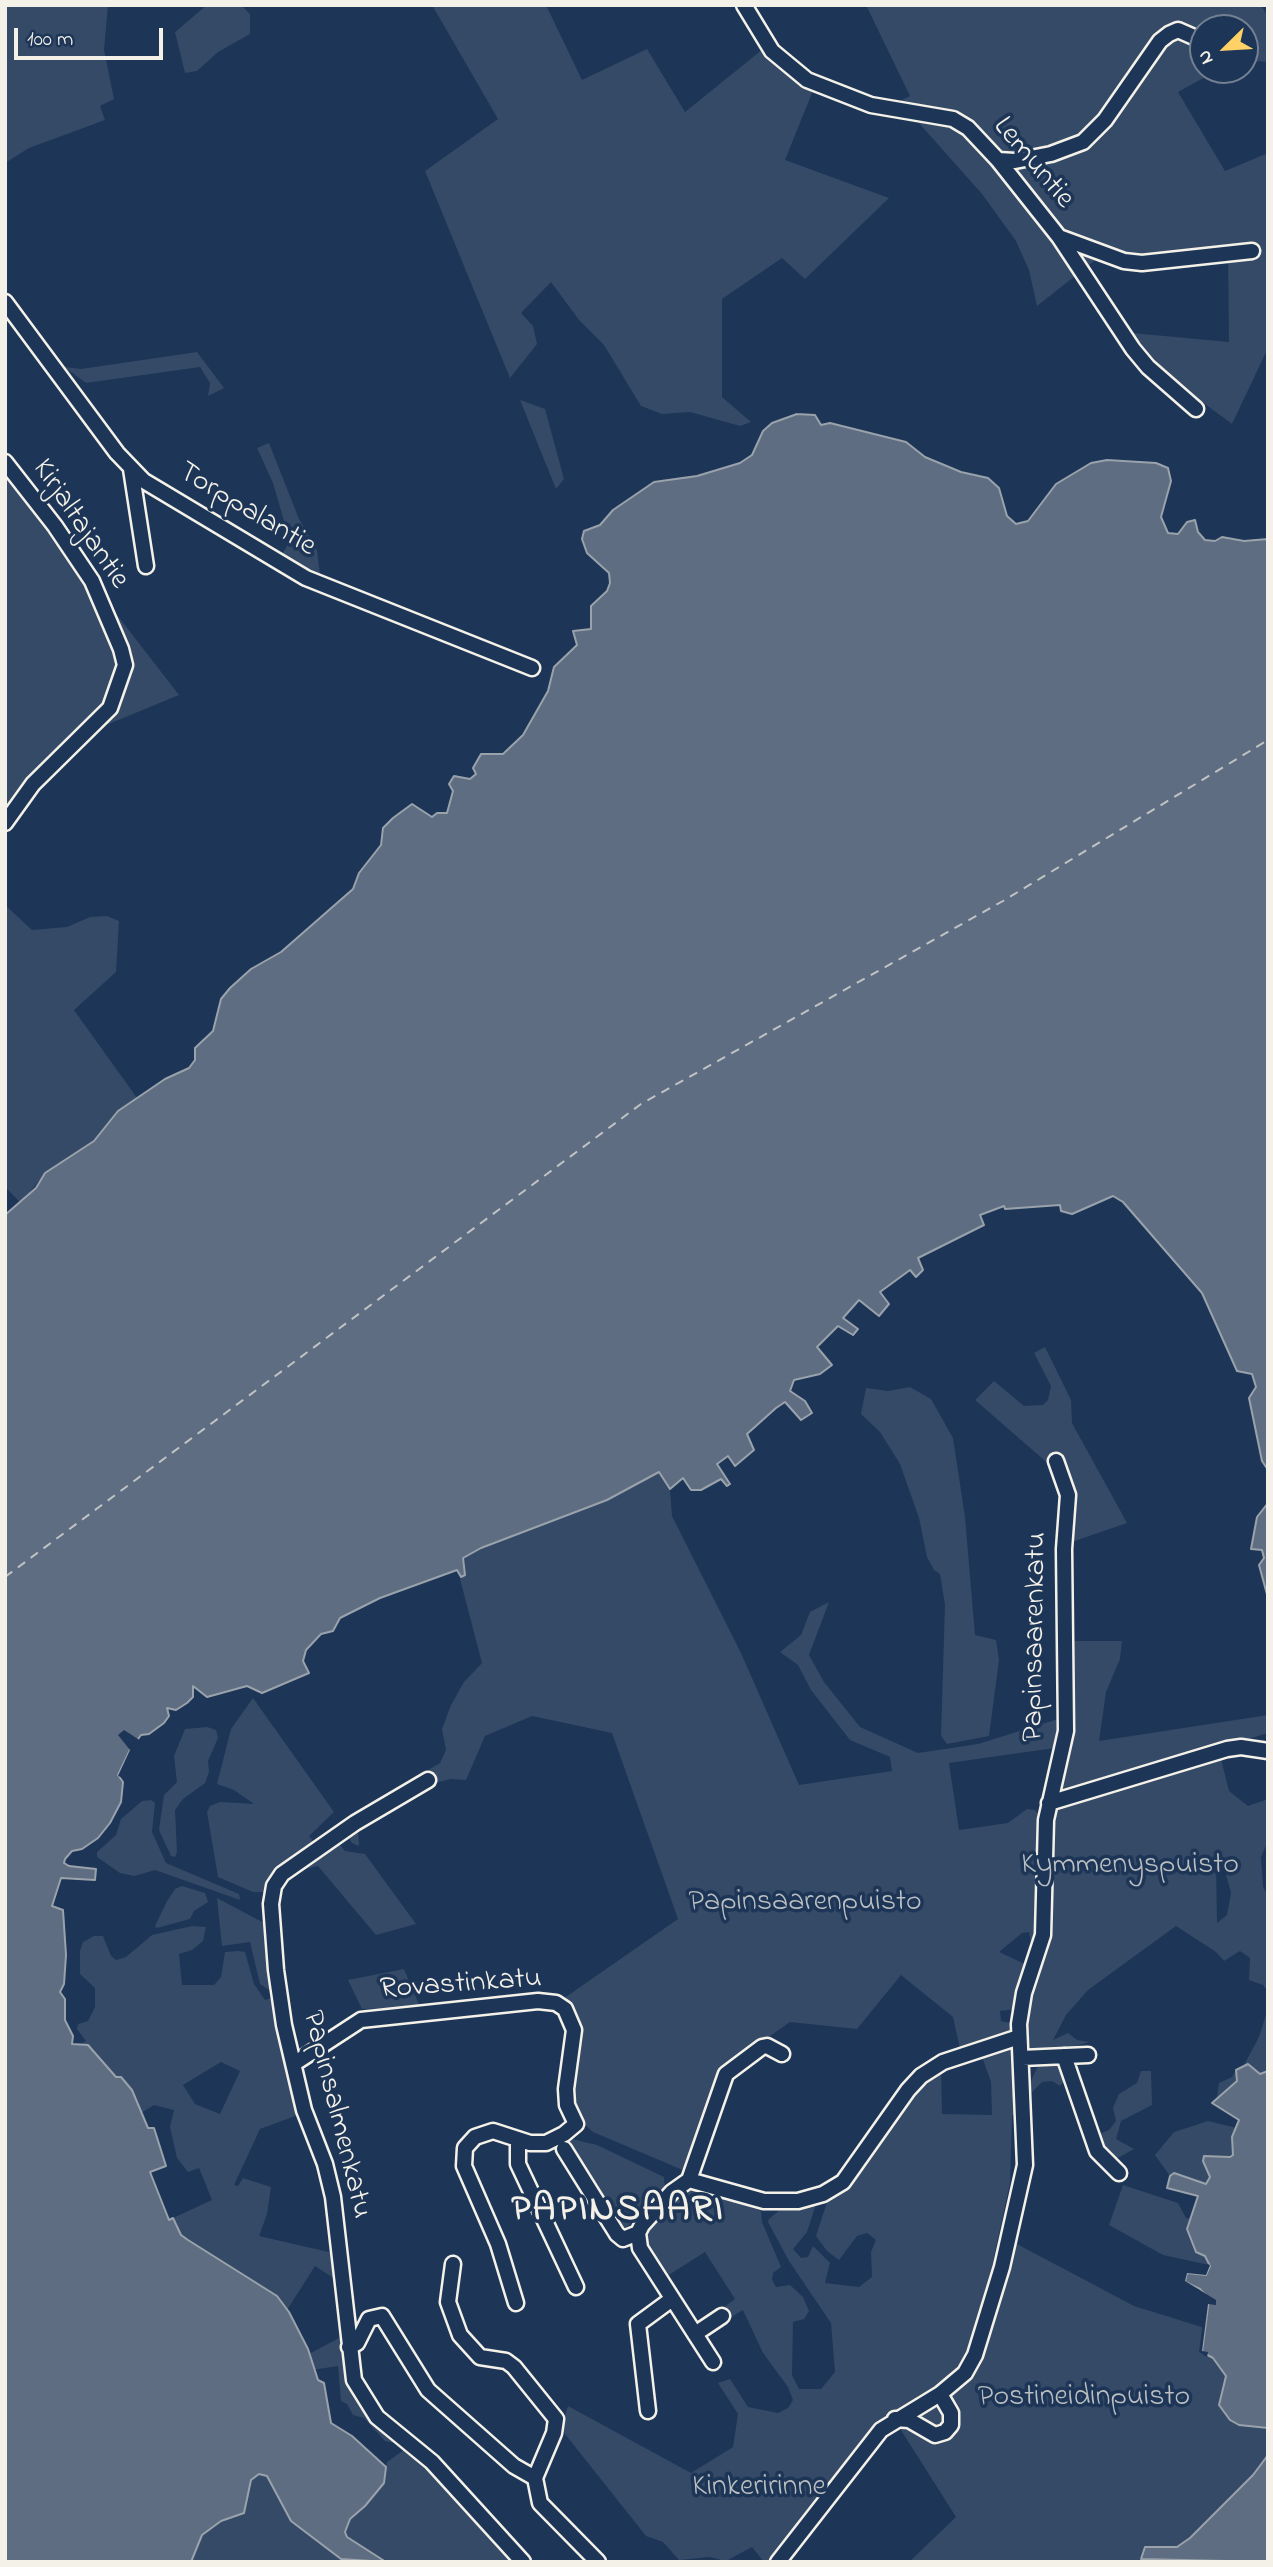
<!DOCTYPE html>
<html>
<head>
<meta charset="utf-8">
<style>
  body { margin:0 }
  #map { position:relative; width:1273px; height:2567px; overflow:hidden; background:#1d3557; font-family:"Indie Flower",sans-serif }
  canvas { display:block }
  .frame { position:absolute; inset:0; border:7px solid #f4f1e8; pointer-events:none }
  .north { position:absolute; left:1189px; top:14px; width:70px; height:70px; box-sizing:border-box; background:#1d3557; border:2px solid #738091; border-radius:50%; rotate:246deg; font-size:19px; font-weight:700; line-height:28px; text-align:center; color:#f4f1e8 }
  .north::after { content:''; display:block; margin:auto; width:24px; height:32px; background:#ffd166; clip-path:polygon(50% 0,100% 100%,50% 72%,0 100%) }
  .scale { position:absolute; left:14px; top:28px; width:149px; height:32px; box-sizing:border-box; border:4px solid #f4f1e8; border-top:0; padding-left:9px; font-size:21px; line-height:24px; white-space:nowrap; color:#f4f1e8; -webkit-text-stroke:5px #1d3557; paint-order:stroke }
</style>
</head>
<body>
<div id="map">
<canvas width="1273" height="2567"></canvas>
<div class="frame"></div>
<div class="north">N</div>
<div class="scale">100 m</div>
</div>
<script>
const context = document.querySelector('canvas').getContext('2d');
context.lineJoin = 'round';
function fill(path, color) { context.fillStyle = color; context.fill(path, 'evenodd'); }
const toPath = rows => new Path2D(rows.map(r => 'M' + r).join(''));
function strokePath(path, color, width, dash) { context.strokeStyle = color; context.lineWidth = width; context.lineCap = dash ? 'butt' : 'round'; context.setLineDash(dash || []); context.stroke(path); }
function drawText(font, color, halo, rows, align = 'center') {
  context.font = font + ' "Indie Flower",sans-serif'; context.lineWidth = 7; context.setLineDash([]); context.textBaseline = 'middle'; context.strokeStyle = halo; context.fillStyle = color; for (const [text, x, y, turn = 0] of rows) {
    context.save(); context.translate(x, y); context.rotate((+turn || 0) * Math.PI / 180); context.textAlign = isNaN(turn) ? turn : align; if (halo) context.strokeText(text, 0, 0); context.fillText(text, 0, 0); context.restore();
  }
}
fill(toPath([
  [5,5,108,5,104,50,114,99,100,106,105,120,29,148,5,163],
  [207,5,241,5,250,14,250,34,218,52,197,71,185,73,175,32],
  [432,5,546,5,582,80,647,49,685,112,763,49,740,5,753,5,780,49,818,78,785,160,889,198,805,279,782,258,722,299,722,397,751,422,740,426,690,412,662,414,641,406,604,345,579,320,551,282,521,313,533,326,537,344,510,378,425,171,498,119],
  [866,5,1261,5,1268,17,1268,62,1245,60,1245,28,1203,28,1203,70,1218,70,1178,92,1225,171,1268,153,1268,348,1232,424,1186,390,1157,363,1132,333,1229,342,1228,248,1138,257,1108,250,1037,306,1029,270,1016,241,982,194,918,122,892,105,910,96],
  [197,352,224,388,208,396,210,383,200,367,86,383,64,367,81,369],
  [520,400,545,409,564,479,556,489],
  [269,443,299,519,317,550,320,575,281,556,287,546,288,535,273,483,257,448],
  [5,470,179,695,77,737,5,815],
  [5,905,32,930,67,927,90,917,107,916,119,921,116,972,74,1010,137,1098,118,1111,94,1141,45,1173,21,1203,5,1187],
  [1045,1347,1071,1400,1072,1423,1127,1523,1069,1543,1069,1641,1122,1641,1120,1659,1106,1692,1099,1741,1268,1715,1268,1733,1058,1796,1069,1746,949,1763,959,1830,1008,1823,1027,1809,1035,1810,1038,1814,1038,1914,1033,1954,1029,1932,1022,1933,999,1952,1029,1966,1016,2009,1000,2011,1001,2021,1014,2024,1010,2034,960,2049,953,2017,901,1975,857,2029,790,2022,722,2070,685,2171,593,2132,582,2122,572,2100,579,2040,560,2001,678,1919,612,1733,532,1716,485,1736,466,1780,451,1779,430,1784,358,1829,359,1846,352,1843,348,1836,369,1805,440,1763,446,1750,442,1729,451,1705,464,1682,482,1663,460,1579,465,1575,457,1547,647,1440,683,1478,670,1490,672,1516,741,1653,799,1785,892,1771,890,1757,850,1740,811,1690,798,1665,780,1652,801,1635,810,1612,829,1602,809,1655,824,1682,860,1727,918,1753,978,1744,1058,1719,1057,1624,1061,1624,1063,1492,1051,1466,975,1400,994,1381,1024,1406,1043,1405,1048,1400,1051,1386,1034,1353],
  [910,1387,931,1399,953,1438,965,1517,975,1635,996,1640,999,1660,989,1736,947,1744,941,1736,945,1605,940,1574,934,1570,927,1557,919,1518,900,1464,880,1432,861,1414,866,1388,888,1391],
  [253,1698,334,1812,309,1836,315,1843,265,1892,253,1892,218,1877,207,1812,210,1806,220,1802,254,1804,234,1790,217,1784,231,1729],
  [207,1727,216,1730,218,1738,208,1761,209,1772,205,1783,183,1799,175,1810,177,1852,175,1857,171,1856,159,1830,164,1795,177,1782,174,1756,185,1729],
  [1220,1755,1229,1791,1248,1806,1268,1799,1268,1841,1261,1857,1263,1886,1268,1897,1268,1992,1263,1985,1249,1980,1250,1958,1240,1951,1224,1961,1216,1952,1176,1926,1088,1990,1066,2015,1053,2040,1068,2033,1077,2040,1090,2042,1064,2049,1032,2051,1024,2036,1028,2001,1048,1939,1052,1809,1069,1802,1084,1801],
  [1216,1862,1225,1871,1231,1893,1227,1915,1217,1923],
  [151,1800,155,1803,152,1832,166,1863,239,1894,240,1900,155,1870,134,1876,120,1873,97,1857,97,1852,116,1835,121,1819,142,1801],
  [340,1845,345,1851,365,1854,416,1924,376,1935,318,1866,305,1869,304,1865,328,1846],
  [182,1886,205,1893,208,1902,194,1911,190,1919,157,1928,155,1926,167,1901,175,1889],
  [217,1898,266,1924,272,1992,260,1984,250,1942,222,1946],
  [192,1926,206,1927,203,1941,192,1950,179,1954,182,1985,214,1985,221,1977,225,1952,239,1951,245,1952,254,1984,265,2000,272,1998,275,2003,275,2017,298,2115,260,2129,234,2185,238,2186,243,2178,271,2187,267,2214,259,2236,333,2253,335,2279,315,2266,287,2310,173,2261,177,2226,173,2218,212,2200,199,2168,188,2172,177,2158,170,2127,174,2110,154,2105,141,2113,130,2086,121,2077,108,2082,72,2044,76,2047,86,2041,77,2029,78,2024,88,2021,95,2007,95,1988,80,1974,80,1951,83,1942,94,1936,103,1936,111,1956,116,1960,126,1957,152,1935],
  [221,2062,240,2071,220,2114,195,2104,183,2085],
  [404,1969,420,2007,362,2009,348,1980],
  [1268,2009,1268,2102,1217,2097,1219,2083,1232,2077,1236,2070,1240,2078,1257,2078,1244,2065,1259,2037],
  [1006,2047,1015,2051,1017,2116,1012,2115,1010,2183,993,2261,1005,2222,1006,2229,978,2334,960,2371,923,2399,896,2410,878,2425,772,2562,764,2562,752,2547,726,2561,709,2557,679,2560,663,2542,646,2536,561,2429,568,2406,691,2473,733,2447,738,2414,718,2383,730,2379,748,2407,778,2413,788,2408,793,2400,788,2387,763,2353,743,2310,726,2320,720,2310,735,2299,705,2252,664,2278,645,2248,647,2227,678,2193,694,2187,761,2211,762,2222,781,2267,773,2273,772,2279,776,2287,790,2285,803,2297,809,2311,804,2319,793,2322,792,2375,799,2389,821,2389,835,2372,831,2323,789,2261,768,2222,769,2219,782,2208,816,2204,807,2232,793,2249,801,2258,808,2257,813,2246,830,2263,825,2283,859,2287,872,2277,871,2252,876,2240,867,2233,857,2236,839,2260,827,2251,816,2236,829,2196,909,2095,941,2068,942,2114,992,2115,991,2082,981,2054],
  [1058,2061,1063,2068,1065,2080,1060,2086,1052,2081,1042,2082,1030,2094,1030,2083,1039,2064],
  [1141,2071,1151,2071,1152,2105,1121,2121,1116,2139,1134,2149,1116,2159,1107,2155,1097,2135,1109,2130,1116,2121,1113,2108,1119,2094,1137,2083],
  [1208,2121,1245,2130,1246,2204,1181,2175,1170,2176,1155,2155,1174,2132],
  [572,2139,597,2145,664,2177,665,2191,639,2218,620,2231,563,2143],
  [1123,2185,1178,2203,1186,2218,1209,2222,1209,2265,1163,2255,1109,2225],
  [1015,2243,1134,2306,1205,2328,1205,2333,1268,2344,1268,2480,1169,2562,909,2562,956,2517,899,2427,910,2428,936,2443,954,2431,959,2416,950,2395,996,2315,995,2306],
  [341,2337,346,2367,398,2444,385,2441,364,2418,353,2415,347,2404,341,2401,338,2366,312,2370,306,2346,311,2353],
  [933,2406,944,2412,945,2420,942,2425,925,2423,918,2416],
  [167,2410,267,2476,291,2521,345,2562,99,2562],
  [408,2447,519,2562,383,2562,349,2543,332,2518,376,2456,386,2467,387,2462]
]), '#354a67');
const water = toPath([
  [797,414,815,415,821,425,830,423,906,442,925,457,961,472,988,478,999,488,1007,516,1016,524,1028,521,1056,484,1091,463,1107,460,1156,463,1168,468,1171,481,1161,517,1168,533,1178,534,1187,522,1195,520,1198,532,1205,540,1215,541,1222,537,1244,541,1268,539,1268,1470,1262,1461,1249,1398,1256,1387,1252,1374,1237,1371,1202,1293,1123,1202,1113,1196,1072,1214,1061,1211,1060,1205,1005,1209,1004,1206,980,1215,984,1225,918,1258,923,1270,916,1277,910,1270,880,1292,889,1304,879,1316,859,1300,843,1318,858,1329,853,1335,838,1326,817,1347,832,1365,820,1374,794,1380,790,1391,805,1401,812,1413,801,1420,785,1402,776,1408,747,1434,754,1450,735,1466,728,1456,717,1464,730,1484,727,1486,721,1479,701,1490,691,1490,683,1478,670,1489,659,1472,607,1500,481,1548,463,1558,465,1575,461,1577,457,1570,380,1598,340,1618,333,1631,321,1634,306,1650,303,1661,309,1673,262,1693,247,1686,207,1697,193,1686,193,1697,187,1703,176,1710,167,1708,169,1716,164,1723,149,1734,141,1735,130,1750,118,1775,123,1782,121,1802,110,1823,98,1838,82,1849,72,1851,65,1859,64,1863,69,1866,96,1869,95,1880,61,1878,52,1906,63,1910,66,1955,64,1984,60,1992,65,1999,65,2020,73,2036,72,2044,88,2045,116,2077,121,2077,132,2090,148,2128,154,2128,166,2166,150,2172,169,2220,173,2218,181,2235,188,2240,277,2296,289,2312,308,2349,318,2380,324,2383,331,2423,352,2436,386,2467,384,2483,365,2506,350,2519,345,2532,347,2537,386,2562,341,2559,291,2521,267,2476,259,2474,251,2480,244,2513,221,2521,202,2535,191,2562,5,2562,5,1215,36,1188,45,1173,94,1141,118,1111,165,1079,189,1068,195,1060,195,1048,213,1031,221,999,230,988,251,969,281,952,353,889,359,873,381,845,383,828,393,818,412,804,432,817,437,813,447,813,453,791,449,784,454,776,470,779,476,774,473,768,481,754,503,754,523,735,548,691,554,667,577,645,573,631,591,629,591,606,607,591,610,583,609,573,587,553,582,539,584,531,600,525,613,510,654,482,697,476,740,463,752,455,763,431,772,423,797,414],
  [1268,1503,1268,1598,1259,1565,1264,1558,1262,1550,1251,1549,1257,1517,1268,1503],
  [1248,2064,1260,2074,1268,2071,1268,2428,1239,2425,1230,2420,1219,2405,1226,2376,1213,2358,1202,2352,1209,2299,1200,2289,1185,2282,1187,2273,1206,2275,1210,2266,1205,2256,1196,2252,1187,2229,1198,2196,1167,2188,1170,2176,1174,2173,1206,2184,1210,2177,1203,2161,1204,2156,1230,2157,1233,2155,1232,2137,1239,2120,1212,2103,1237,2081,1236,2070,1248,2064],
  [1268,2455,1268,2562,1141,2559,1145,2547,1177,2547,1190,2538,1253,2475,1268,2455]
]);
fill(water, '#5e6d82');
strokePath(water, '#9aa2ab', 2);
fill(toPath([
  [124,1730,141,1741,132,1752,121,1777,118,1776,130,1750,118,1735],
  [1207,2264,1210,2265,1206,2275,1187,2273,1185,2281,1216,2300,1216,2305,1208,2304,1202,2351,1208,2352,1207,2357,1199,2352,1206,2299,1199,2291,1182,2283,1185,2271,1204,2272]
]), '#1d3557');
strokePath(toPath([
  [5,1577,641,1104,1003,901,1268,740]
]), '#c0c3c4', 2, [9, 7]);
const minor = toPath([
  [744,5,772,51,807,80,871,105,953,119,968,128,998,160,1059,237,1133,349,1148,367,1196,409],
  [998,160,1015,161,1051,154,1083,142,1105,120,1160,41,1169,34,1178,30,1203,41],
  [1059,237,1124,261,1142,263,1252,251],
  [5,302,117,453,144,481,306,578,532,668],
  [5,462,55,526,92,581,121,649,125,665,110,708,33,784,5,823],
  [131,469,146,566],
  [428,1780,355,1823,282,1874,274,1886,271,1904,276,1970,284,2025,304,2110,325,2164,333,2197,354,2380,377,2417,432,2462,523,2562],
  [1049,1803,1227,1749,1241,1747,1268,1751],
  [1064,2056,1097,2151,1119,2173],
  [1022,2058,1088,2055],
  [295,2063,361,2020,538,2001,556,2003,565,2009,574,2030,566,2089,567,2105,576,2124,564,2134,546,2143,530,2143,493,2131,475,2137,465,2148,464,2166,498,2244,516,2303],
  [518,2140,518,2164,576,2287],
  [564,2149,617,2234,623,2239,638,2233],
  [689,2180,726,2074,762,2047,767,2046,782,2054],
  [453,2264,448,2302,460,2335,480,2357,506,2361,514,2367,556,2419,554,2433,535,2478,540,2503,598,2562],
  [695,2334,722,2316],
  [349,2347,357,2343,369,2319,382,2316,428,2390,514,2466,535,2478],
  [713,2362,640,2248,638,2233,642,2225,672,2192,689,2180,764,2201,798,2201,823,2194,843,2182,908,2090,921,2076,943,2062,1019,2037],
  [648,2411,638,2324,672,2299],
  [895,2419,909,2420,935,2435,945,2432,951,2425,951,2413,940,2394],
  [778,2562,881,2430,940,2394,965,2373,975,2355,1002,2267,1025,2165,1019,2024,1024,1993,1043,1935,1046,1820,1066,1731,1064,1549,1068,1495,1056,1461]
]);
strokePath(minor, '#f4f1e8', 19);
strokePath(minor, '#1d3557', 14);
drawText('30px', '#f4f1e8', '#1d3557', [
  ["Lemuntie",1032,164,50],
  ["Torppalantie",246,511,31],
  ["Kirjaltajantie",79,525,56],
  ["Papinsaarenkatu",1037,1637,-89],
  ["Rovastinkatu",461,1986,-4],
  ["Papinsalmenkatu",335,2115,76]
]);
drawText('30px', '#bbbfc1', '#1d3557', [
  ["Kymmenyspuisto",1130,1867],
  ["Papinsaarenpuisto",805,1904],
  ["Postineidinpuisto",1084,2399],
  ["Kinkeririnne",759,2489]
]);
context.letterSpacing = '2px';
drawText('bold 37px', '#f4f1e8', '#1d3557', [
  ["PAPINSAARI",618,2213]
]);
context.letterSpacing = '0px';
</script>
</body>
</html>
